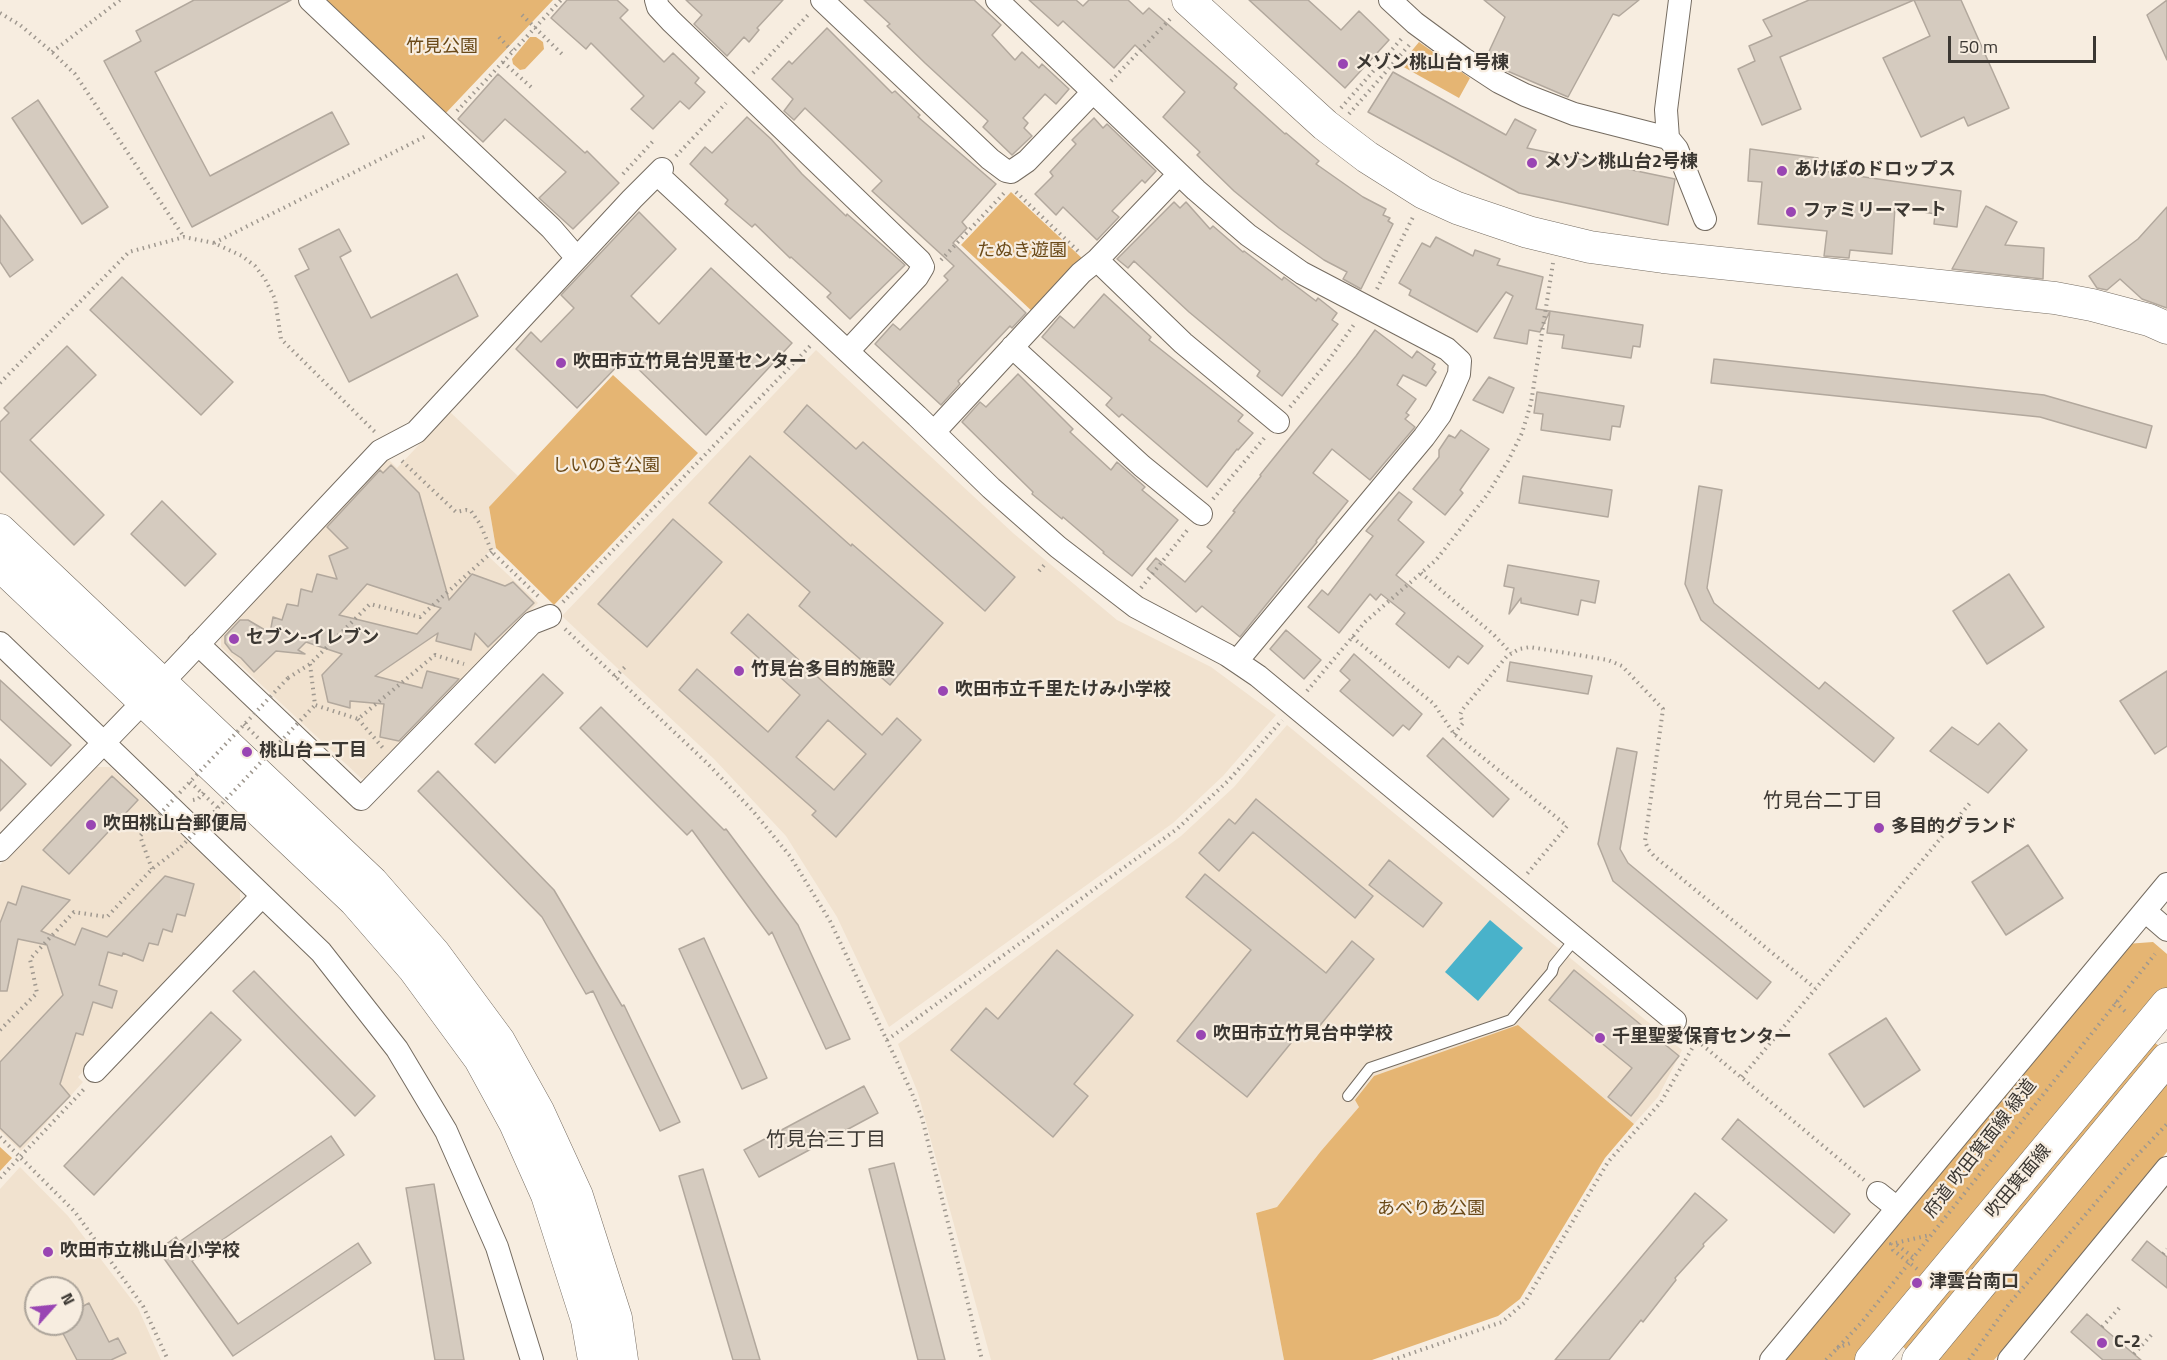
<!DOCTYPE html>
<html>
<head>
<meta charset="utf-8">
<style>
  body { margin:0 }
  #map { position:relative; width:2167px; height:1360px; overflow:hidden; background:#f7ede0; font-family:"Titillium Web",sans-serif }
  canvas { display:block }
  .north { position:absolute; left:24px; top:1276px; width:60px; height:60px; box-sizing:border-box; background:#f7ede0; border:2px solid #aca49a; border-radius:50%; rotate:63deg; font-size:16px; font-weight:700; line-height:24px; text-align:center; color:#3b3732 }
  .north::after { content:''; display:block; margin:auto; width:21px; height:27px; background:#9945b3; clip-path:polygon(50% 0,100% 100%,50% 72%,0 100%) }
  .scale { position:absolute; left:1948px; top:36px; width:148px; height:27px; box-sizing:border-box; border:3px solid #3b3732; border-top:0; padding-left:8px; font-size:18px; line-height:21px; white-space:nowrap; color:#3b3732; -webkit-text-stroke:4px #f7ede0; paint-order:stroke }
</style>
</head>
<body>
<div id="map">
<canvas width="2167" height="1360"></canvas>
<div class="north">N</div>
<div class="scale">50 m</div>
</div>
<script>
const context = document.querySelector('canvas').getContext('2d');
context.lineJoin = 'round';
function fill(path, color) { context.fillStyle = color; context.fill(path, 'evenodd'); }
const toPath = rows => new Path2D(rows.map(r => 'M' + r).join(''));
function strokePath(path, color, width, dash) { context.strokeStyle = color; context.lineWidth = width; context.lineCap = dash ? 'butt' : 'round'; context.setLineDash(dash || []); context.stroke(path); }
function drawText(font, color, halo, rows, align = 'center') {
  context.font = font + ' "Titillium Web","Noto Sans JP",sans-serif'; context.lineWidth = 4.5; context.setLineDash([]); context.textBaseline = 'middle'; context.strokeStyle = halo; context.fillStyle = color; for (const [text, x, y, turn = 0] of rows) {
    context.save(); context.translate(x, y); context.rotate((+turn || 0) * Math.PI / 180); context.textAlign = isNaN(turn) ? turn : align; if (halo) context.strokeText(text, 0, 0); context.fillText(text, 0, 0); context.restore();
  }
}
fill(toPath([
  [816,350,1013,533,1117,620,1211,667,1276,715,1223,776,1173,823,889,1027,837,917,786,836,715,760,562,616],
  [450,412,518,476,489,507,496,548,486,554,538,603,372,776,362,779,221,647,221,631,387,458,397,468],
  [1287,725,1682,1050,1658,1097,1634,1124,1518,1025,1359,1107,1321,1151,1277,1207,1256,1213,1284,1360,991,1360,918,1093,898,1044,1181,836,1234,787],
  [93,767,110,767,240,891,240,905,78,1077,83,1082,21,1151,0,1131,0,865],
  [20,1167,68,1216,138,1308,161,1360,0,1360,0,1189],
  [36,1288,72,1288,72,1324,36,1324]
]), '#f1e2cf');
fill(toPath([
  [323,0,553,0,444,115],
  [530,37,536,37,543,42,544,49,525,69,520,70,513,64,512,59],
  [1419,42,1470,78,1459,98,1400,65],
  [1011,192,1084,260,1034,313,961,245],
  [613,375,698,453,554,605,496,548,489,507],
  [2153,942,2167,954,2167,988,1858,1360,1783,1360,2126,944],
  [1518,1025,1634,1124,1605,1158,1520,1299,1498,1316,1372,1360,1284,1360,1256,1213,1277,1207,1321,1151,1359,1107,1355,1100,1374,1076],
  [2152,1041,2162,1048,1910,1353,1900,1344],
  [2167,1081,2167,1152,1994,1360,1934,1360],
  [0,1147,12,1158,0,1171]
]), '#e5b573');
fill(toPath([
  [1490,920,1523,948,1478,1001,1445,972]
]), '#49b2ca');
const building = toPath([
  [194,0,291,0,155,72,210,176,332,112,349,144,192,227,104,61,141,41,136,31,194,0],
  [567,0,617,0,628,10,620,18,664,62,673,53,699,78,695,83,705,92,689,109,680,101,653,129,631,109,644,96,591,43,586,49,551,18,567,0],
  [686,0,783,0,757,28,759,30,749,42,744,37,727,56,694,24,702,15,686,0],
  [864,0,974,0,1001,25,992,35,1015,60,1022,52,1039,68,1042,64,1069,89,1056,104,1045,94,1023,118,1028,123,1024,128,1032,136,1012,155,983,127,988,121,925,63,887,26,890,24,864,0],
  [1029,0,1076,0,1083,6,1089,0,1128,0,1143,14,1149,8,1237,84,1234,88,1285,134,1286,133,1319,161,1316,164,1363,197,1386,209,1383,215,1390,218,1388,221,1393,224,1361,289,1343,279,1347,272,1324,260,1279,228,1234,191,1197,155,1200,152,1163,117,1185,92,1135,45,1114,68,1063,21,1058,26,1029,0],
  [1249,0,1308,0,1341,30,1359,11,1389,40,1345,88,1249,0],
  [1484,0,1639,0,1619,16,1613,14,1568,97,1505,70,1486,58,1505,17,1484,0],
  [1809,0,1961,0,2009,108,1968,126,1964,117,1921,137,1883,58,1930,36,1914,0,1780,57,1801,109,1762,125,1738,69,1755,61,1749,46,1772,36,1763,20,1809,0],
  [2167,0,2167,60,2147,15,2167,0],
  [827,28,892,93,895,91,920,115,918,117,996,184,962,222,967,228,953,243,1026,313,1012,328,1010,326,958,381,960,384,941,405,875,344,893,324,900,330,948,280,944,276,954,266,872,191,882,181,805,108,794,120,784,111,793,99,772,79,789,61,792,64,827,28],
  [1393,72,1506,135,1515,119,1536,130,1527,148,1675,179,1668,225,1519,193,1368,112,1393,72],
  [498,74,585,153,587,151,619,183,573,229,539,198,566,172,505,119,483,142,458,119,498,74],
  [38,100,108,207,82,224,12,118,38,100],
  [747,117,771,139,802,174,846,216,847,214,905,265,850,319,827,297,831,293,791,257,790,258,755,224,752,227,725,204,728,200,690,164,705,147,712,153,747,117],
  [1094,118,1103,128,1107,124,1156,171,1145,183,1142,180,1112,211,1119,217,1097,240,1063,207,1056,215,1035,194,1053,176,1050,172,1076,144,1072,140,1094,118],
  [1750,149,1818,158,1816,170,1961,191,1957,227,1934,224,1935,214,1895,207,1892,254,1850,250,1849,258,1824,256,1827,231,1758,224,1762,182,1748,181,1750,149],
  [1174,202,1180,208,1186,202,1210,229,1213,226,1243,252,1244,251,1282,280,1284,277,1316,301,1318,298,1337,313,1332,320,1338,324,1282,396,1257,376,1260,371,1189,312,1134,261,1128,268,1117,259,1174,202],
  [1986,206,2017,222,2005,245,2044,248,2043,279,1952,269,1986,206],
  [2167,207,2167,308,2142,299,2120,279,2107,290,2097,288,2089,276,2138,239,2167,207],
  [639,212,676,249,631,296,659,324,711,268,792,343,706,435,626,357,577,408,516,349,531,332,541,342,574,308,561,295,639,212],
  [0,215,33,260,10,277,0,262,0,215],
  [339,229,351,251,340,257,371,318,457,274,478,316,349,382,295,276,309,269,299,249,339,229],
  [1436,237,1473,256,1475,250,1500,259,1497,265,1543,277,1536,309,1550,311,1540,332,1529,330,1527,344,1494,338,1513,296,1506,292,1477,332,1409,295,1411,290,1399,283,1422,243,1430,247,1436,237],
  [122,277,233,382,201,415,90,310,122,277],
  [1104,294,1151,337,1149,340,1243,415,1238,421,1253,433,1238,450,1237,449,1207,487,1122,414,1119,417,1106,405,1112,398,1042,337,1060,316,1074,328,1104,294],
  [1550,311,1643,325,1640,347,1633,346,1631,358,1562,348,1564,335,1547,333,1550,311],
  [1375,330,1412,358,1417,351,1435,364,1432,369,1436,372,1426,386,1403,375,1397,385,1416,399,1406,413,1409,415,1405,419,1415,427,1370,480,1332,449,1313,473,1348,501,1316,541,1317,542,1240,637,1202,606,1196,612,1147,569,1156,558,1185,582,1212,551,1207,547,1235,512,1233,511,1261,476,1260,475,1356,356,1375,330],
  [67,346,96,375,30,440,104,515,74,545,0,471,0,422,9,413,4,408,67,346],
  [1714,359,2044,395,2152,426,2146,448,2040,417,1711,383,1714,359],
  [1018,374,1073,429,1070,432,1111,470,1117,462,1145,487,1142,490,1178,520,1132,576,1103,553,1104,552,1063,517,1062,519,1032,494,1033,492,962,422,980,402,986,407,1018,374],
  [1489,377,1514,388,1503,413,1473,400,1489,377],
  [1537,392,1624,406,1620,427,1612,426,1610,440,1541,430,1543,414,1534,413,1537,392],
  [807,405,856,449,863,442,1015,577,985,611,784,432,807,405],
  [1461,430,1489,449,1460,490,1463,493,1445,515,1413,489,1439,457,1439,450,1449,435,1455,438,1461,430],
  [750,456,851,546,852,544,943,623,890,685,799,606,810,592,709,503,750,456],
  [391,465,419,493,449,600,472,574,505,586,513,582,534,603,488,647,475,633,471,650,436,641,438,633,375,676,422,688,427,671,459,679,399,741,380,737,384,704,350,701,350,708,328,702,322,675,342,654,306,642,298,650,305,654,276,651,254,672,241,658,232,652,225,643,225,636,240,620,248,620,270,633,273,617,282,620,287,604,298,606,301,589,312,592,317,574,337,579,329,556,348,548,327,527,380,470,383,473,391,465],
  [367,584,441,608,417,634,339,615,367,584],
  [1523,476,1612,490,1608,517,1519,503,1523,476],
  [1699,486,1722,490,1707,588,1714,603,1819,689,1825,682,1894,738,1874,762,1701,620,1685,584,1699,486],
  [1399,492,1412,502,1398,520,1424,542,1396,575,1483,646,1468,664,1458,656,1449,668,1396,624,1405,613,1381,594,1376,600,1370,594,1339,633,1308,607,1322,590,1328,595,1373,536,1366,531,1399,492],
  [162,501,216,554,185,586,131,534,162,501],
  [673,519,722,562,647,647,598,604,673,519],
  [1508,565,1599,581,1595,603,1581,600,1578,615,1521,603,1521,598,1509,614,1514,588,1504,586,1508,565],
  [2009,574,2044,627,1987,664,1953,611,2009,574],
  [748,614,882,735,897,718,921,740,836,837,812,815,816,811,679,690,697,669,768,732,800,695,731,633,748,614],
  [828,720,866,754,834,790,796,757,828,720],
  [1286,630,1321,660,1304,679,1270,649,1286,630],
  [1354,654,1422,714,1409,730,1403,725,1393,736,1340,691,1350,680,1340,671,1354,654],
  [1510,662,1592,676,1588,694,1507,681,1510,662],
  [2167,671,2167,746,2155,754,2120,701,2167,671],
  [543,674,563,693,495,763,475,744,543,674],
  [0,680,71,745,51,766,0,719,0,680],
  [601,707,724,830,726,829,798,925,850,1039,826,1049,772,932,769,935,692,830,687,835,580,728,601,707],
  [1999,723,2027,750,1988,793,1930,751,1952,727,1978,745,1999,723],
  [1443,738,1509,799,1493,817,1427,756,1443,738],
  [1617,748,1637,752,1620,849,1628,863,1771,982,1757,999,1613,881,1598,844,1617,748],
  [0,759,26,784,0,811,0,759],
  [438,771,554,890,622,1006,624,1005,680,1122,660,1131,593,991,586,994,542,917,418,791,438,771],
  [112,776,138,800,69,874,43,850,112,776],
  [1256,799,1373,896,1355,918,1253,832,1219,871,1199,853,1229,819,1235,824,1256,799],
  [2028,845,2063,898,2006,935,1972,882,2028,845],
  [1389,860,1442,903,1423,927,1369,885,1389,860],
  [1205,874,1326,973,1352,941,1374,959,1313,1034,1304,1027,1247,1097,1177,1041,1251,950,1186,897,1205,874],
  [165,876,194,884,185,916,177,914,172,932,163,929,158,945,149,943,143,961,123,953,122,956,108,952,99,985,117,991,112,1008,93,1002,83,1035,76,1033,60,1084,70,1096,20,1147,0,1128,0,1062,63,995,47,945,18,939,7,991,0,991,0,923,8,902,16,905,22,886,70,900,41,931,75,945,82,928,107,937,165,876],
  [704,938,767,1078,742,1089,679,949,704,938],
  [1057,950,1133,1015,1074,1084,1088,1096,1053,1137,951,1050,986,1008,998,1019,1057,950],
  [1574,970,1679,1056,1631,1116,1608,1097,1632,1068,1549,1000,1574,970],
  [254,971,375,1096,355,1116,233,991,254,971],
  [211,1012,241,1040,94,1195,64,1166,211,1012],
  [1886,1018,1920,1070,1864,1107,1829,1054,1886,1018],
  [864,1086,878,1113,759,1177,744,1150,864,1086],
  [1738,1119,1850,1214,1834,1233,1722,1139,1738,1119],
  [331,1136,344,1155,192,1261,238,1324,358,1243,371,1263,233,1356,158,1250,176,1237,179,1242,331,1136],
  [894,1163,945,1360,918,1360,869,1169,894,1163],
  [703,1169,760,1360,733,1360,679,1176,703,1169],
  [434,1184,464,1360,435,1360,406,1188,434,1184],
  [1695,1193,1727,1220,1703,1244,1704,1246,1675,1278,1676,1280,1643,1322,1641,1320,1609,1360,1555,1360,1695,1193],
  [2147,1241,2167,1257,2167,1288,2132,1260,2147,1241],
  [89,1303,109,1342,118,1338,126,1353,111,1360,77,1360,58,1324,72,1324,72,1312,89,1303],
  [2087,1314,2102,1327,2141,1360,2103,1360,2071,1332,2087,1314]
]);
fill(building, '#d5cbbf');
strokePath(building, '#b2a89d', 1.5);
const lane = toPath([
  [1348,1096,1370,1068,1511,1020,1552,972,1554,965,1575,939]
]);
const street = toPath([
  [310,0,551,228,577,258],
  [656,0,658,7,671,21,920,261,923,267,917,277,848,351],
  [822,0,990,159,1006,171,1011,172,1027,161,1093,92],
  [997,0,1196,190,1248,235,1302,273,1447,349,1460,361,1459,374,1452,390,1440,415,1424,437,1237,661],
  [1390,0,1415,23,1464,59,1499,82,1525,95,1574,114,1668,138,1677,149,1705,219],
  [1668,138,1666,110,1680,0],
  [657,174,917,416,991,488,1058,547,1136,607,1227,655,1258,676,1675,1021],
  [1097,260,1183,343,1278,422],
  [1012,347,1142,466,1201,514],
  [934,432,1081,273,1097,260,1179,174],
  [0,643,321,952,397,1049,446,1131,497,1247,532,1360],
  [198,644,361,799,532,623,550,616],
  [0,850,177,667,380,451,416,432,632,199,662,169],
  [2145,911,2167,930],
  [95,1071,262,896],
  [1878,1193,1897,1208],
  [1771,1360,2167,884],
  [2009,1360,2167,1168]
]);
const secondary = toPath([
  [1188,0,1325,125,1367,157,1424,193,1457,208,1528,232,1590,247,1663,257,2055,298,2092,305,2149,320,2167,328],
  [0,530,372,882,434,953,499,1041,538,1111,577,1196,616,1318,622,1360],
  [0,565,355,901,414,969,480,1059,515,1123,547,1195,587,1320,594,1360],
  [1871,1360,2167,1004],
  [1918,1360,2167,1059]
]);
strokePath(lane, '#756c61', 12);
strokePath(street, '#756c61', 24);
strokePath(secondary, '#756c61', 33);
strokePath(toPath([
  [0,13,20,25,52,52,75,74,184,237],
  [522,15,563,55],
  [499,37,512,51],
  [52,52,120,0],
  [503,62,531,87],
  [753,73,808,15],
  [1111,81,1172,17],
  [1341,108,1403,37],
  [457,111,561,0],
  [1349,114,1411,43],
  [676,156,726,103],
  [623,174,655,139],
  [1016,192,1078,251],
  [214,243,426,136],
  [941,260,1006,191],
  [1377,289,1414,215],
  [0,383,129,252,184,237,214,243,242,256,255,266,265,279,275,299,281,339,375,432],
  [1290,407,1326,364,1355,323],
  [402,461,456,512,466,510,471,511,480,524,492,552,540,598],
  [1213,499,1266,436],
  [1039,571,1047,562],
  [1421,573,1494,635,1511,653],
  [1141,588,1189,528],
  [563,602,812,344],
  [565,629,707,763,752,810,790,856,830,921,911,1091,922,1118,982,1360],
  [1352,637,1434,704,1454,734,1567,826,1527,874],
  [310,664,315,705,358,719,435,655,464,664],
  [615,677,626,666],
  [288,678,310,664,370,604,420,617,492,552],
  [1307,691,1365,622,1436,560,1487,495,1508,461,1522,433,1531,403,1553,263],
  [358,719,383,748],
  [1454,734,1463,723,1460,715,1462,710,1507,656,1519,649,1530,647,1608,660,1622,666,1663,709,1645,841,1648,849,1654,856,1815,988],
  [193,800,198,799,205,791],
  [152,869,140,836,155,819],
  [2115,1002,2128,1014],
  [0,1030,37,993,30,959,74,912,107,917,152,869,181,847],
  [1688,1033,1864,1180],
  [887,1040,1177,829,1229,780,1282,720],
  [1742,1077,1970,803],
  [0,1137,75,1212,143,1306,168,1360],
  [0,1178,86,1087],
  [1897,1245,1913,1257],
  [2163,1254,2167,1249],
  [1917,1269,1893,1250,1891,1244,1930,1235],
  [2102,1327,2122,1305],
  [1837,1348,1853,1342],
  [2134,1354,2154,1332],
  [1392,1360,1502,1322,1525,1302,1608,1162,1661,1102,1697,1040],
  [1826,1360,1862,1322,2155,954],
  [1969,1360,2009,1304,2128,1165,2167,1124]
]), '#9f988f', 4, [1.5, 4.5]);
strokePath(lane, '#fff', 10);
strokePath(street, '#fff', 22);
strokePath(secondary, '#fff', 32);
strokePath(toPath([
  [244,724,271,751],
  [190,782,218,808],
  [155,819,288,678],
  [181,847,315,705]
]), '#9f988f', 4, [1.5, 4.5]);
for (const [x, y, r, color] of [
  [1343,64,6,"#9945b3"],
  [1532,163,6,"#9945b3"],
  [1782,171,6,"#9945b3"],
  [1791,212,6,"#9945b3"],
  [561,363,6,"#9945b3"],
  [234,639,6,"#9945b3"],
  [739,671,6,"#9945b3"],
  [943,691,6,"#9945b3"],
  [247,752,6,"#9945b3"],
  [91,825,6,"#9945b3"],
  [1879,828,6,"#9945b3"],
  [1201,1035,6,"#9945b3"],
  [1600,1038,6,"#9945b3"],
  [48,1252,6,"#9945b3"],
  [1917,1283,6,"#9945b3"],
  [2102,1343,6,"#9945b3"]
]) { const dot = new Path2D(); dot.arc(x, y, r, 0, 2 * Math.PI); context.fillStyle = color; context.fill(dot); strokePath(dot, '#f7ede0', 2); }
drawText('18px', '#6a4917', '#f7ede0', [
  ["竹見公園",442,48],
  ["たぬき遊園",1022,252],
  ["しいのき公園",606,467],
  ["あべりあ公園",1431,1210]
]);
drawText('bold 18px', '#3b3732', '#f7ede0', [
  ["メゾン桃山台1号棟",1355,64],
  ["メゾン桃山台2号棟",1544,163],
  ["あけぼのドロップス",1794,171],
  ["ファミリーマート",1803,212],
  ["吹田市立竹見台児童センター",573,363],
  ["セブン-イレブン",246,639],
  ["竹見台多目的施設",751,671],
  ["吹田市立千里たけみ小学校",955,691],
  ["桃山台二丁目",259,752],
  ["吹田桃山台郵便局",103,825],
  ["多目的グランド",1891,828],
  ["吹田市立竹見台中学校",1213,1035],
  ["千里聖愛保育センター",1612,1038],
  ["吹田市立桃山台小学校",60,1252],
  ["津雲台南口",1929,1283],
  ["C-2",2114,1343]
], 'left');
drawText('18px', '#3b3732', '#f7ede0', [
  ["府道 吹田箕面線 緑道",1981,1149,-52],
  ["吹田箕面線",2019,1182,-50]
]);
drawText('20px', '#3b3732', '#f7ede0', [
  ["竹見台二丁目",1823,802],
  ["竹見台三丁目",826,1141]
]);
</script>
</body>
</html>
